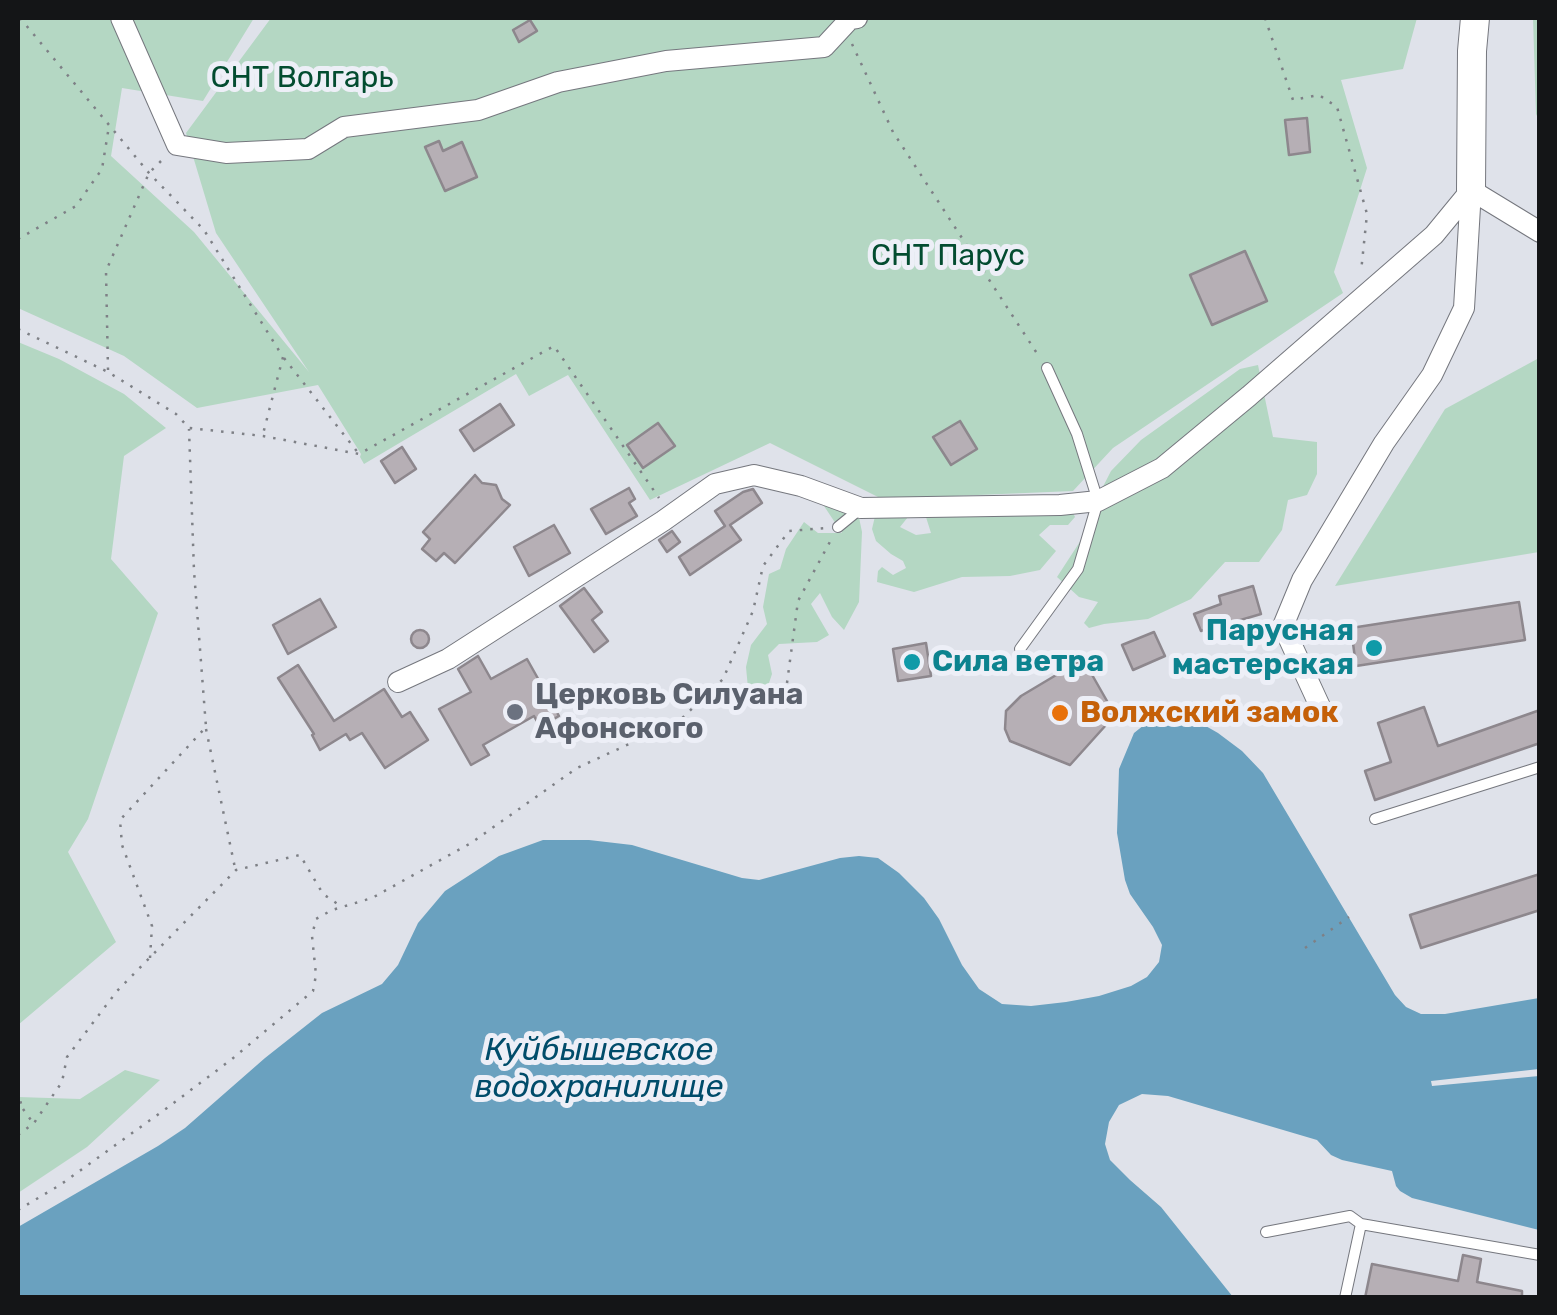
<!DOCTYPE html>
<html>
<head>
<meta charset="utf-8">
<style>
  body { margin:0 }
  #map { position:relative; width:1557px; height:1315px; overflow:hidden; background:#dfe2ea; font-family:Rubik,sans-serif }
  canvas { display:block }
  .frame { position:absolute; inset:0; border:20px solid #141517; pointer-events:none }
</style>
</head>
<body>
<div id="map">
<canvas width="1557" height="1315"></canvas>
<div class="frame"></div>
</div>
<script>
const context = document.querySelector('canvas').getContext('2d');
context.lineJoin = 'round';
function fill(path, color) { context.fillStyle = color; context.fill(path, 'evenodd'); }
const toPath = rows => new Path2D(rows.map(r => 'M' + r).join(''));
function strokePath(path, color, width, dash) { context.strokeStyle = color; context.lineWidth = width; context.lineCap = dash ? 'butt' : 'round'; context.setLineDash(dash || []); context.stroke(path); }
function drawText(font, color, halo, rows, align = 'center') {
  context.font = font + ' Rubik,sans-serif'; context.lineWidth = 10; context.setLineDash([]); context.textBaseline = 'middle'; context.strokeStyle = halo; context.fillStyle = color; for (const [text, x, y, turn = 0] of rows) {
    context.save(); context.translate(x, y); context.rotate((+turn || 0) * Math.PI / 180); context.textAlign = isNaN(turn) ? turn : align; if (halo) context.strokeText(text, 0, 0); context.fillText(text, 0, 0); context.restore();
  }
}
fill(toPath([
  [18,18,254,18,203,101,122,88,111,156,194,232,309,372,216,233,186,133,271,18,1417,18,1403,69,1341,80,1367,168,1334,272,1343,293,1113,448,1073,491,882,499,770,443,650,500,568,375,529,396,516,374,364,464,360,457,361,454,318,385,197,408,124,356,18,308],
  [1533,18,1539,18,1539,120,1536,114],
  [18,342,59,359,124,394,166,428,124,456,111,559,158,613,88,819,68,852,116,942,18,1025],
  [1539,358,1539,552,1335,586,1445,409],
  [1258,365,1273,437,1317,442,1317,474,1307,495,1288,500,1282,530,1259,562,1225,562,1191,599,1148,619,1104,624,1089,628,1084,623,1098,602,1079,597,1057,577,1083,537,1089,514,1111,471,1141,440,1240,369],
  [855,498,862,532,859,602,844,630,832,617,820,593,811,604,829,635,817,642,779,644,768,655,772,674,766,692,749,699,746,667,751,645,767,624,763,607,769,574,780,569,786,549,804,522,818,533,842,533,822,503],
  [1066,498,1075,517,1068,525,1050,525,1039,535,1056,551,1040,570,1010,576,962,577,914,592,877,582,878,571,882,567,893,575,906,568,903,561,891,554,876,541,872,529,876,512,908,517,900,527,916,535,931,533,925,514],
  [125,1070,160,1080,87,1147,18,1193,18,1097,80,1099]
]), '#b4d7c3');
fill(toPath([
  [1167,714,1190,717,1218,733,1242,751,1263,773,1395,995,1406,1007,1421,1014,1445,1014,1539,998,1539,1230,1412,1198,1400,1191,1396,1186,1392,1171,1342,1160,1331,1155,1317,1140,1168,1096,1142,1094,1119,1105,1109,1122,1105,1144,1110,1160,1130,1180,1161,1207,1233,1297,18,1297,18,1227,158,1146,185,1128,265,1058,322,1013,382,984,398,965,418,923,445,891,499,856,543,840,589,840,632,845,742,878,759,880,840,858,859,856,878,858,899,873,924,898,939,919,962,965,979,989,1002,1004,1031,1006,1066,1002,1099,996,1131,986,1147,977,1159,962,1162,945,1153,927,1130,894,1125,880,1117,833,1119,769,1134,733,1149,721]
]), '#6aa1bf');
fill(toPath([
  [1539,1069,1539,1076,1432,1086,1431,1081]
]), '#dfe2ea');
const building = toPath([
  [530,20,537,31,519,42,513,30,530,20],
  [1307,118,1310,152,1289,155,1285,120,1307,118],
  [439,141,443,151,462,142,477,177,445,191,425,147,439,141],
  [1245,251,1267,301,1212,325,1190,275,1245,251],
  [500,404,514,425,474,451,460,430,500,404],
  [960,421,977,449,951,465,933,437,960,421],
  [658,423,675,446,643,468,627,445,658,423],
  [402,447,416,469,395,483,381,461,402,447],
  [475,475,482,483,496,485,502,499,510,505,455,563,444,553,436,561,422,549,430,539,423,532,475,475],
  [629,488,635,499,629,503,637,516,606,534,591,509,629,488],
  [753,489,762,503,730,525,741,540,690,575,679,557,725,526,715,511,743,492,753,489],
  [554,525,570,553,529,576,514,547,554,525],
  [672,531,680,542,667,552,659,540,672,531],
  [1253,586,1261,614,1227,624,1226,621,1201,631,1194,614,1221,604,1219,596,1253,586],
  [584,588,602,612,592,620,608,641,594,652,560,606,584,588],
  [320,599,336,627,288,654,273,625,320,599],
  [1519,602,1525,640,1356,666,1351,628,1519,602],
  '411 639a9 9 0 1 1 18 0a9 9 0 1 1-18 0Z',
  [1154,632,1165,656,1133,670,1122,645,1154,632],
  [926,643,931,676,898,681,893,649,926,643],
  [478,656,491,679,527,659,559,716,540,727,534,716,483,745,489,755,471,765,439,709,471,692,458,669,478,656],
  [1083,659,1115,715,1070,765,1010,741,1005,729,1006,711,1021,696,1083,659],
  [298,665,334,721,384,689,402,717,410,712,428,740,385,768,362,733,350,740,346,734,320,750,312,735,314,734,278,678,298,665],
  [1424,707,1438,746,1540,710,1540,743,1375,800,1365,771,1391,762,1378,723,1424,707],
  [1540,874,1540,910,1421,948,1410,915,1540,874],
  [1463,1255,1481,1259,1477,1282,1522,1291,1522,1298,1365,1298,1372,1264,1458,1281,1463,1255]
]);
fill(building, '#b6afb5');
strokePath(building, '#8d878d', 2.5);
const lane = toPath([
  [838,527,860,509],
  [1020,649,1078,569,1098,501,1077,434,1047,368],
  [1375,819,1540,767],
  [1266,1232,1350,1216,1361,1224,1540,1255],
  [1345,1298,1361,1224]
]);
const street = toPath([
  [121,18,177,145,226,153,308,149,344,127,478,110,558,82,666,61,824,47,850,19,857,18],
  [1471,190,1540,232],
  [398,682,448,659,663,521,715,484,754,475,801,486,861,508,1060,505,1098,501,1162,468,1249,396,1434,235,1471,190],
  [1323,713,1283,626,1302,580,1384,443,1432,375,1464,308,1471,190]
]);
const secondary = toPath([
  [1471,190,1472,51,1475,18]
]);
strokePath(lane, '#75777e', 12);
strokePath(street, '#75777e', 22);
strokePath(secondary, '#75777e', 30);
strokePath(toPath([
  [20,18,149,173,204,230,283,357,263,434],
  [1265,18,1293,100,1319,95,1337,107,1367,214,1361,272],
  [852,44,893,132,1040,358],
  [18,239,76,206,102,169,109,126],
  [18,329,108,372,176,414,189,428,263,436,359,454,554,346,659,498],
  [284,358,359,454],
  [108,370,106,271,149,173,163,159],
  [787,683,798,601,832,538],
  [206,729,235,868],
  [1305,948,1349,917],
  [150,958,152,926,122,845,120,820,206,727,194,571,189,429],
  [18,1091,22,1108,18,1109],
  [23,1109,33,1123],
  [18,1135,34,1123,62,1082,67,1057,117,991,236,870,300,855,323,894,342,907],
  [18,1210,60,1185,167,1108,232,1059,313,991,316,975,312,936,316,919,332,910,372,898,471,843,577,768,679,721,723,679,753,611,763,566,789,531,826,528]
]), '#7e8086', 2.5, [2.5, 8]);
strokePath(lane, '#fff', 10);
strokePath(street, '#fff', 20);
strokePath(secondary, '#fff', 28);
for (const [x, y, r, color] of [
  [1374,648,10,"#0f9aa8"],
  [912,662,10,"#0f9aa8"],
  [515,712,10,"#6b7280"],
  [1060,713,10,"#e8710a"]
]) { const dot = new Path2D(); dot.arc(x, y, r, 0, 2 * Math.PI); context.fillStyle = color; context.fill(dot); strokePath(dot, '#edeff7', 4); }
drawText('30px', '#034c30', '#edeff7', [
  ["СНТ Волгарь",302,78],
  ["СНТ Парус",948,256]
]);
drawText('bold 30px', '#0d838f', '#edeff7', [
  ["Парусная",1354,631],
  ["мастерская",1354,665],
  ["Сила ветра",932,662,"left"]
], 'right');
drawText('bold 30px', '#5b616d', '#edeff7', [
  ["Церковь Силуана",535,695],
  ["Афонского",535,729]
], 'left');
drawText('bold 30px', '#c56008', '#edeff7', [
  ["Волжский замок",1080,713]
], 'left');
drawText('italic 32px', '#004c6a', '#edeff7', [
  ["Куйбышевское",599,1051],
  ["водохранилище",599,1088]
]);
</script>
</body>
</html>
